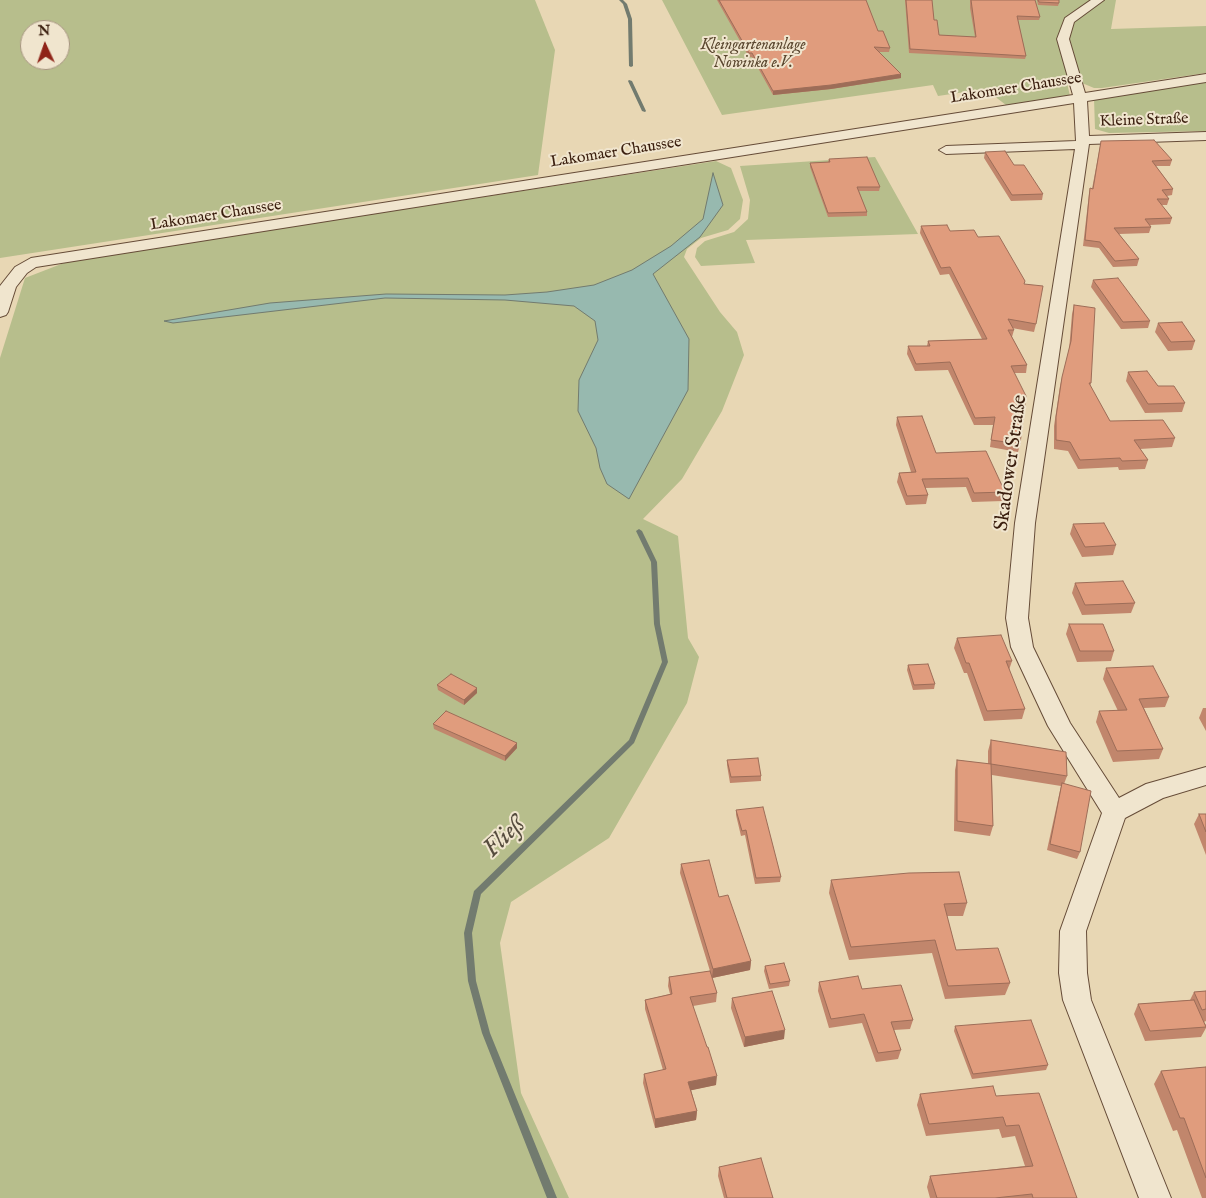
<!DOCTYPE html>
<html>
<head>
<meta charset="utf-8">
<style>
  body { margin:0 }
  #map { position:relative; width:1206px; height:1198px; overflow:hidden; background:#e8d7b4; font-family:"IM FELL English",serif }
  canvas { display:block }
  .north { position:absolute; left:20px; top:20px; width:50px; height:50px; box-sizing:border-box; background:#f0e5ce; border:1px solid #a79581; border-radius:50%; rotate:357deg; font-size:14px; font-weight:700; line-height:20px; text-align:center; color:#3a1e0e }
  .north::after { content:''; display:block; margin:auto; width:18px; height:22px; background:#8f2418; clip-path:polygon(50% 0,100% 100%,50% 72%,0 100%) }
</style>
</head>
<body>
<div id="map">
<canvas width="1206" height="1198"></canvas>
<div class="north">N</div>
</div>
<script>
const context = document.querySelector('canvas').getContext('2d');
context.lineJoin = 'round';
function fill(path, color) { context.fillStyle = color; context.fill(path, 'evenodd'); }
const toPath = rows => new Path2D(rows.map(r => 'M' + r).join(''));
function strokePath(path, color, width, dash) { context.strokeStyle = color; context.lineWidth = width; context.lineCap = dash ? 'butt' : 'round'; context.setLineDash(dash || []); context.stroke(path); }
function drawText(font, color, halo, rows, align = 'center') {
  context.font = font + ' "IM FELL English",serif'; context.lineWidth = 4; context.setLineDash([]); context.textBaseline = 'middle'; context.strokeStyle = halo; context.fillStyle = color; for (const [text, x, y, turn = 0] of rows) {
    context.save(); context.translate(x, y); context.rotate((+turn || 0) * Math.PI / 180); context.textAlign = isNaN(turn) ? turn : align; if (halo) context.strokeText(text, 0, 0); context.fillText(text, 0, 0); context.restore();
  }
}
fill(toPath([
  [0,0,535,0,555,50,538,175,0,258],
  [30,30,60,30,60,60,30,60],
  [662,0,1116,0,1111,29,1206,26,1206,73,1102,88,1094,88,1082,83,1067,83,1070,96,1006,105,985,89,938,96,933,85,722,115],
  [1206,81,1206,131,1109,133,1095,129,1094,98],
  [875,157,918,234,746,240,755,263,701,266,695,257,697,248,705,241,734,232,748,219,750,200,740,166],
  [716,161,731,168,743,200,740,219,728,230,701,238,687,249,684,257,720,312,737,332,744,355,722,411,682,479,643,519,678,536,688,638,699,657,687,703,609,838,511,902,500,943,521,1093,569,1198,0,1198,0,358,25,278,69,261]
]), '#b7be8c');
const water = toPath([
  [713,173,723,205,700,237,653,274,689,339,688,390,629,499,607,484,600,468,596,448,578,411,579,380,598,340,595,321,574,306,505,300,385,298,173,323,164,321,270,303,386,294,505,295,547,292,594,285,632,270,671,246,703,219,713,173]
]);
fill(water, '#97b9af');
strokePath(water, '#727b6f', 1);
fill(toPath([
  [619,0,623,0,627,4,632,19,633,66,631,67,629,66,628,19,623,4,619,0],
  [629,80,632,81,646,111,645,112,642,111,628,81,629,80],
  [639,529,642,531,657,562,660,624,668,662,634,743,481,894,472,933,476,981,490,1033,557,1198,547,1198,482,1033,468,981,464,933,474,891,629,740,662,662,654,624,651,562,636,531,639,529]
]), '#727b6f');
const minor = toPath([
  [1091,0,1104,0,1074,22,1069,39,1085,93,1206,74,1206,82,1087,101,1089,136,1206,132,1206,140,1089,144,1035,523,1028,618,1033,647,1070,723,1119,798,1146,784,1206,767,1206,785,1163,798,1125,818,1086,931,1087,973,1091,1000,1171,1198,1139,1198,1063,1000,1059,973,1060,931,1102,813,1048,726,1011,647,1006,618,1015,523,1075,149,946,154,939,150,946,146,1076,141,1074,103,36,267,27,273,16,287,8,312,6,315,0,317,0,286,15,267,31,258,1073,95,1057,39,1065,18,1091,0]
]);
strokePath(minor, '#664c38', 2);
fill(minor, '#f0e5ce');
fill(toPath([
  [717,0,866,0,878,31,890,48,889,52,878,52,901,78,831,89,773,95,752,57,749,57],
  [905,0,932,0,934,20,939,35,975,37,970,8,970,0,1035,0,1040,17,1039,20,1018,20,1026,56,1025,59,909,53],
  [1037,0,1059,0,1059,3,1058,6,1038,5],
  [1101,141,1172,160,1170,166,1156,166,1173,189,1172,195,1167,196,1169,199,1167,205,1161,205,1172,218,1170,224,1150,225,1151,227,1149,233,1119,234,1139,259,1137,266,1113,267,1099,248,1083,246,1089,194,1090,188,1092,189],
  [985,152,1014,165,1043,194,1042,200,1011,201,984,158],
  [829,159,880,187,879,191,859,191,867,212,867,216,828,217,810,167,810,163,828,162],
  [921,226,978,237,1024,284,1036,324,1034,332,1012,328,1014,330,1012,337,1027,365,1026,373,1014,373,1020,444,1018,452,990,447,993,425,974,425,948,370,915,371,907,354,908,346,927,346,928,341,982,339,949,274,940,275,920,233],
  [1093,280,1150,321,1148,328,1121,329,1091,287],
  [1074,305,1091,383,1090,386,1110,421,1175,438,1172,447,1140,449,1148,460,1145,469,1119,470,1118,467,1078,469,1068,451,1054,449,1054,426,1060,386,1069,350,1072,314],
  [1158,323,1195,341,1192,350,1168,351,1155,332],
  [1128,372,1185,403,1182,412,1145,413,1126,381],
  [897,417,936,453,1005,492,1003,501,972,502,966,487,925,488,928,495,926,504,906,505,897,482,899,473,911,472,896,425],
  [1073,524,1116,545,1113,555,1082,557,1070,534],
  [1075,583,1135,603,1131,613,1082,615,1072,593],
  [1069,624,1114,651,1111,661,1077,662,1066,634],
  [957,638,1012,661,1009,670,1025,709,1022,719,984,721,967,673,964,673,954,648],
  [908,665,935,684,934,689,913,690,907,670],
  [1106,668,1169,697,1165,707,1144,708,1163,749,1159,759,1113,762,1096,722,1099,711,1118,711,1103,679],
  [437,685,477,688,477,693,464,705,438,690],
  [1203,708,1206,708,1206,731,1199,718],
  [433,724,517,743,517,748,505,761,434,729],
  [991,740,1067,776,1064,784,1080,852,1077,859,1047,850,1061,786,992,775,993,826,990,836,954,831,955,770,957,760,988,764,988,751],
  [727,760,761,776,761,781,730,783,727,765],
  [736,810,781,877,780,882,755,884,745,835,741,836,736,815],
  [1199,814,1206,814,1206,855,1194,824],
  [681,864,719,897,751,961,750,970,712,978,717,993,716,1002,693,1006,716,1085,691,1090,697,1111,696,1120,655,1128,643,1083,644,1074,663,1070,645,1009,645,1000,670,994,668,986,669,977,710,971,680,873],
  [831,880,967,903,963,916,947,916,956,950,1010,983,1005,995,945,999,932,953,849,960,829,893],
  [765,966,790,981,789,986,769,989,764,971],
  [819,982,862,989,913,1020,910,1029,894,1030,901,1050,898,1059,876,1062,862,1023,829,1028,818,991],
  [1206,991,1206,1021,1204,1022,1206,1025,1206,1028,1201,1037,1145,1041,1134,1014,1138,1004,1190,1000,1194,992],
  [732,998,784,1039,744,1047,731,1008],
  [955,1026,1048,1065,1046,1070,972,1079,954,1031],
  [1206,1067,1206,1198,1202,1198,1177,1130,1173,1131,1154,1084,1161,1071],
  [920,1094,996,1096,1077,1198,930,1198,927,1187,930,1176,1025,1166,1015,1136,1002,1138,999,1129,926,1136,917,1105],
  [719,1167,773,1198,724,1198,718,1176]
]), '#c1866c');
fill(toPath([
  [901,74,901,78,831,89,773,95,773,91],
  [477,688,477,693,464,705,464,700],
  [517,743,517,748,505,761,505,756],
  [751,961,750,970,712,978,713,969],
  [785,1030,784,1039,744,1047,745,1037],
  [717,1076,716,1085,688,1091,688,1082],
  [697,1111,696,1120,655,1128,655,1119]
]), '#9d6d58');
const building = toPath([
  [719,0,866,0,878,31,883,31,890,48,874,47,901,74,831,85,773,91,752,53,749,53,719,0],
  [906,0,932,0,934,20,937,20,939,35,976,37,971,0,1035,0,1040,17,1017,16,1026,56,910,49,906,0],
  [1038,0,1059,0,1059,3,1039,2,1038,0],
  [1154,140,1172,160,1152,161,1173,189,1162,190,1169,199,1157,199,1172,218,1145,219,1151,227,1114,228,1139,259,1115,261,1100,242,1085,240,1090,188,1093,189,1101,141,1154,140],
  [1005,151,1014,165,1024,165,1043,194,1012,195,985,152,1005,151],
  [867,157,880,187,857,187,867,212,828,213,810,163,830,162,829,159,867,157],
  [947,225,950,231,974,230,978,237,999,236,1025,281,1024,284,1043,286,1036,324,1008,319,1014,330,1008,330,1027,365,1011,366,1026,396,1020,444,991,440,995,417,975,418,950,362,916,364,908,346,930,346,928,341,987,339,950,267,941,268,921,226,947,225],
  [1118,278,1150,321,1123,322,1093,280,1118,278],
  [1074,305,1095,308,1091,383,1089,383,1110,421,1163,420,1175,438,1134,440,1148,460,1122,461,1120,458,1080,460,1070,442,1056,440,1056,417,1062,377,1071,341,1074,305],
  [1182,322,1195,341,1171,342,1158,323,1182,322],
  [1147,371,1158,386,1174,386,1185,403,1148,404,1128,372,1147,371],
  [922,416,936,453,986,451,1005,492,974,493,968,478,922,479,928,495,907,496,899,473,916,472,897,417,922,416],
  [1104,523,1116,545,1085,547,1073,524,1104,523],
  [1123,581,1135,603,1085,605,1075,583,1123,581],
  [1069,624,1103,624,1114,651,1080,651,1069,624],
  [1001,635,1012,661,1006,661,1025,709,987,711,969,663,966,663,957,638,1001,635],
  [928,664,935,684,914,685,908,665,928,664],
  [1153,666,1169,697,1139,699,1163,749,1117,751,1099,711,1127,710,1106,668,1153,666],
  [451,674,477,688,464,700,437,685,451,674],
  [446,711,517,743,505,756,433,724,446,711],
  [991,740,1066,752,1067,776,991,764,991,740],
  [758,758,761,776,731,777,727,760,758,758],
  [957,760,991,764,993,826,957,821,957,760],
  [1062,783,1091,791,1080,852,1050,844,1062,783],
  [763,807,781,877,756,878,746,830,742,831,736,810,763,807],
  [1199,814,1206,814,1206,832,1199,814],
  [709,860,719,897,728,895,751,961,713,969,681,864,709,860],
  [959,872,967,903,944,904,956,950,998,948,1010,983,948,986,935,940,851,947,831,880,909,873,959,872],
  [784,963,790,981,770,984,765,966,784,963],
  [710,971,717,993,690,997,707,1047,708,1047,717,1076,688,1082,697,1111,655,1119,644,1074,666,1069,645,1000,672,994,669,977,710,971],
  [858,976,862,989,901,985,913,1020,891,1022,901,1050,878,1053,864,1014,831,1019,819,982,858,976],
  [772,991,785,1030,745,1037,732,998,772,991],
  [1206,991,1206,1009,1202,1010,1194,992,1206,991],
  [1194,1000,1206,1027,1150,1031,1138,1004,1194,1000],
  [1031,1020,1048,1065,973,1074,955,1026,1031,1020],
  [1206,1067,1206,1178,1184,1118,1180,1118,1161,1071,1206,1067],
  [993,1086,996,1096,1039,1093,1077,1198,1033,1198,1032,1194,995,1198,937,1198,930,1176,1033,1166,1019,1125,1006,1126,1003,1117,929,1124,920,1094,993,1086],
  [761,1158,773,1198,727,1198,719,1167,761,1158]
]);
fill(building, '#e09c7d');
strokePath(building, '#9d6d58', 1);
drawText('italic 16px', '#59462e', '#f0e5ce', [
  ["Kleingartenanlage",753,46],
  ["Nowinka e.V.",753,64]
]);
drawText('16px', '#3a1e0e', '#f0e5ce', [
  ["Lakomaer Chaussee",1016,89,-9],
  ["Kleine Straße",1144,121,-2],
  ["Lakomaer Chaussee",616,153,-9],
  ["Lakomaer Chaussee",216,216,-9]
]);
drawText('20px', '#3a1e0e', '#f0e5ce', [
  ["Skadower Straße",1012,463,-82]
]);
drawText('italic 25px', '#564c3e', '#f0e5ce', [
  ["Fließ",505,838,-45]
]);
</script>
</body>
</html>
